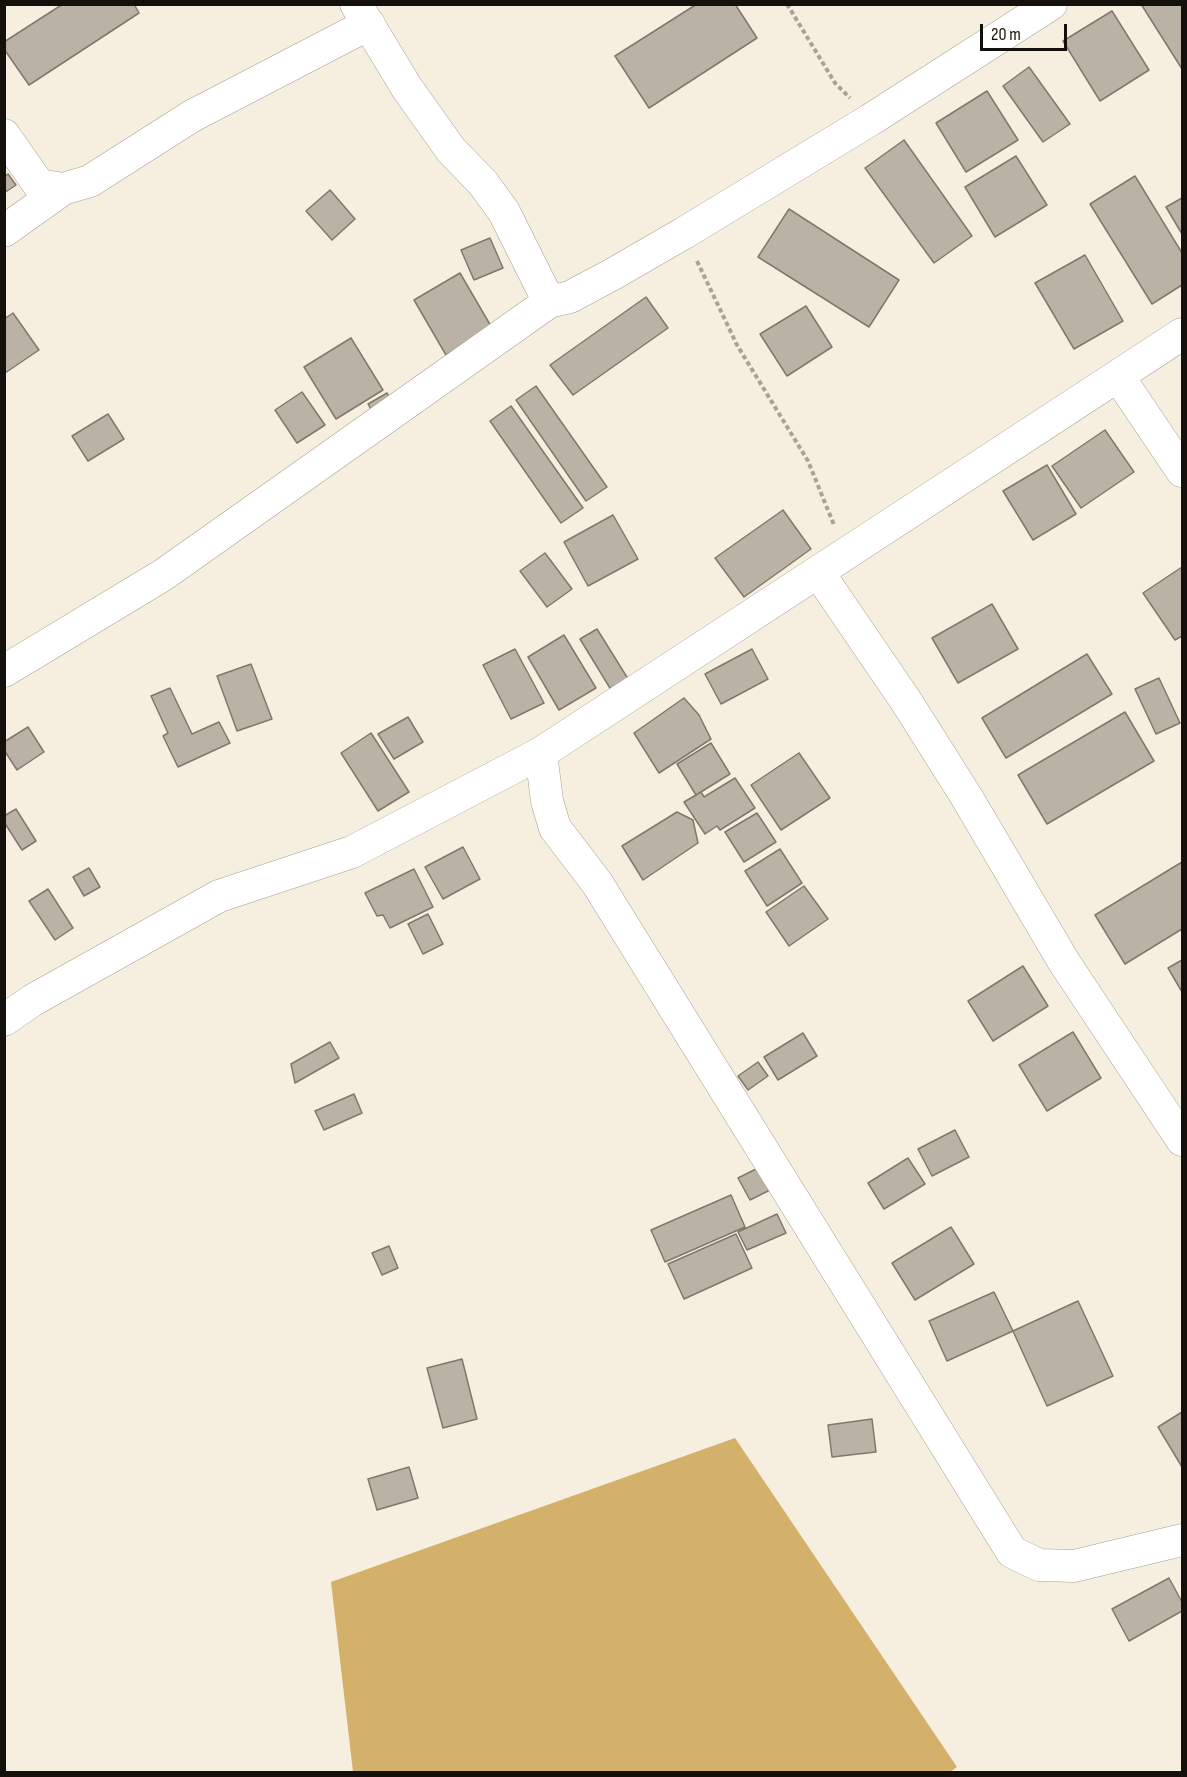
<!DOCTYPE html>
<html>
<head>
<meta charset="utf-8">
<style>
  body { margin:0 }
  #map { position:relative; width:1187px; height:1777px; overflow:hidden; background:#f6eedf; font-family:"Sofia Sans Condensed",sans-serif }
  canvas { display:block }
  .frame { position:absolute; inset:0; border:6px solid #14110c; pointer-events:none }
  .scale { position:absolute; left:980px; top:24px; width:87px; height:27px; box-sizing:border-box; border:3px solid #14110c; border-top:0; padding-left:8px; font-size:18px; line-height:21px; white-space:nowrap; color:#14110c; -webkit-text-stroke:4px #fefcf9; paint-order:stroke }
</style>
</head>
<body>
<div id="map">
<canvas width="1187" height="1777"></canvas>
<div class="frame"></div>
<div class="scale">20 m</div>
</div>
<script>
const context = document.querySelector('canvas').getContext('2d');
context.lineJoin = 'round';
function fill(path, color) { context.fillStyle = color; context.fill(path, 'evenodd'); }
const toPath = rows => new Path2D(rows.map(r => 'M' + r).join(''));
function strokePath(path, color, width, dash) { context.strokeStyle = color; context.lineWidth = width; context.lineCap = dash ? 'butt' : 'round'; context.setLineDash(dash || []); context.stroke(path); }
fill(toPath([
  [735,1438,957,1767,950,1772,353,1772,331,1582]
]), '#d4b16a');
const building = toPath([
  [63,4,134,4,139,13,29,85,4,49,4,42,63,4],
  [697,4,735,4,757,38,649,108,615,56,697,4],
  [1141,4,1182,4,1182,69,1141,4],
  [1112,11,1149,70,1100,101,1063,41,1112,11],
  [1029,67,1070,124,1043,142,1003,86,1029,67],
  [987,91,1018,140,966,172,936,123,987,91],
  [904,140,972,236,934,263,865,168,904,140],
  [1016,156,1047,205,995,237,965,187,1016,156],
  [8,174,16,185,4,193,4,177,8,174],
  [1135,176,1182,253,1182,285,1152,304,1090,204,1135,176],
  [330,190,355,219,332,240,306,211,330,190],
  [1182,198,1182,234,1166,207,1182,198],
  [789,209,899,280,869,327,758,257,789,209],
  [490,238,503,268,474,280,461,250,490,238],
  [1085,255,1123,321,1074,349,1035,283,1085,255],
  [460,273,492,328,446,355,414,300,460,273],
  [646,297,668,328,573,395,550,365,646,297],
  [806,306,832,347,787,376,760,334,806,306],
  [13,313,39,350,5,373,4,319,13,313],
  [351,338,383,390,336,419,304,367,351,338],
  [536,386,607,487,586,501,516,400,536,386],
  [302,392,325,425,297,443,275,410,302,392],
  [387,393,396,409,377,420,368,404,387,393],
  [511,406,583,508,561,523,490,421,511,406],
  [108,414,124,439,88,461,72,436,108,414],
  [1105,430,1134,472,1081,508,1052,466,1105,430],
  [1047,465,1076,514,1033,540,1003,491,1047,465],
  [783,510,811,549,744,597,715,558,783,510],
  [613,515,638,559,588,586,564,542,613,515],
  [545,553,572,589,547,607,520,571,545,553],
  [1182,567,1182,636,1175,640,1143,593,1182,567],
  [992,604,1018,649,958,683,932,638,992,604],
  [597,629,630,682,613,693,580,639,597,629],
  [564,635,596,688,559,710,528,657,564,635],
  [515,649,544,703,511,719,483,665,515,649],
  [752,649,768,679,721,704,705,674,752,649],
  [1087,654,1112,694,1006,758,982,718,1087,654],
  [251,664,272,719,237,731,217,676,251,664],
  [1159,678,1180,723,1156,734,1135,689,1159,678],
  [170,688,192,734,219,722,230,743,178,767,163,736,168,733,151,696,170,688],
  [684,698,699,715,711,739,659,773,634,733,684,698],
  [1125,712,1154,761,1047,824,1018,775,1125,712],
  [408,717,423,742,394,759,378,734,408,717],
  [28,727,44,752,17,770,4,750,4,742,28,727],
  [371,733,409,792,378,811,341,753,371,733],
  [711,743,730,774,696,795,677,764,711,743],
  [799,753,830,798,781,830,751,785,799,753],
  [735,778,755,808,720,830,717,826,705,834,684,802,701,792,704,797,735,778],
  [16,809,36,841,22,850,4,822,4,816,16,809],
  [677,812,693,820,698,843,643,880,622,846,677,812],
  [757,813,776,842,744,862,725,832,757,813],
  [463,847,480,879,443,899,425,867,463,847],
  [780,849,802,883,767,906,745,871,780,849],
  [1182,862,1182,929,1125,964,1095,915,1182,862],
  [89,868,100,887,84,896,73,877,89,868],
  [414,869,433,907,390,928,383,915,377,916,365,893,414,869],
  [804,886,828,919,789,946,766,912,804,886],
  [48,889,73,928,55,940,29,901,48,889],
  [428,914,443,944,423,954,408,924,428,914],
  [1182,960,1182,992,1168,968,1182,960],
  [1023,966,1048,1006,993,1041,968,1001,1023,966],
  [1073,1032,1101,1078,1047,1111,1019,1065,1073,1032],
  [803,1033,817,1056,778,1080,764,1057,803,1033],
  [330,1042,339,1058,295,1083,291,1064,330,1042],
  [758,1062,768,1076,748,1090,738,1076,758,1062],
  [354,1094,362,1113,324,1130,315,1111,354,1094],
  [955,1130,969,1157,932,1176,918,1149,955,1130],
  [908,1158,925,1184,884,1209,868,1183,908,1158],
  [760,1167,772,1189,750,1200,738,1178,760,1167],
  [731,1195,745,1227,665,1262,651,1230,731,1195],
  [777,1214,786,1233,747,1250,738,1232,777,1214],
  [951,1227,974,1264,915,1300,892,1263,951,1227],
  [736,1234,752,1268,684,1299,668,1264,736,1234],
  [389,1246,398,1268,382,1275,372,1253,389,1246],
  [994,1292,1013,1331,947,1361,929,1321,994,1292],
  [1078,1301,1113,1376,1047,1406,1013,1331,1078,1301],
  [462,1359,477,1419,443,1428,427,1368,462,1359],
  [1182,1412,1182,1467,1158,1427,1182,1412],
  [872,1419,876,1452,832,1457,828,1425,872,1419],
  [409,1467,418,1498,377,1510,368,1479,409,1467],
  [1169,1578,1182,1602,1182,1611,1129,1641,1112,1609,1169,1578]
]);
fill(building, '#bab2a4');
strokePath(building, '#80796b', 1.5);
const minor = toPath([
  [356,4,407,88,451,150,483,183,504,212,549,302,570,297,613,274,684,233,870,120,1051,4],
  [4,135,39,185,63,189,90,181,192,116,369,24],
  [4,231,63,189],
  [1182,334,541,753,547,801,555,828,597,883,1012,1552,1039,1565,1074,1566,1182,1540],
  [1118,376,1182,471],
  [818,572,906,701,966,796,1064,962,1182,1140],
  [4,671,163,575,549,302],
  [4,1020,33,1000,219,896,352,852,541,753]
]);
strokePath(minor, '#a8a192', 33);
strokePath(toPath([
  [787,4,835,83,850,98],
  [697,261,737,345,808,461,834,525]
]), '#a9a397', 4, [4.5, 3]);
strokePath(minor, '#fff', 32);
</script>
</body>
</html>
